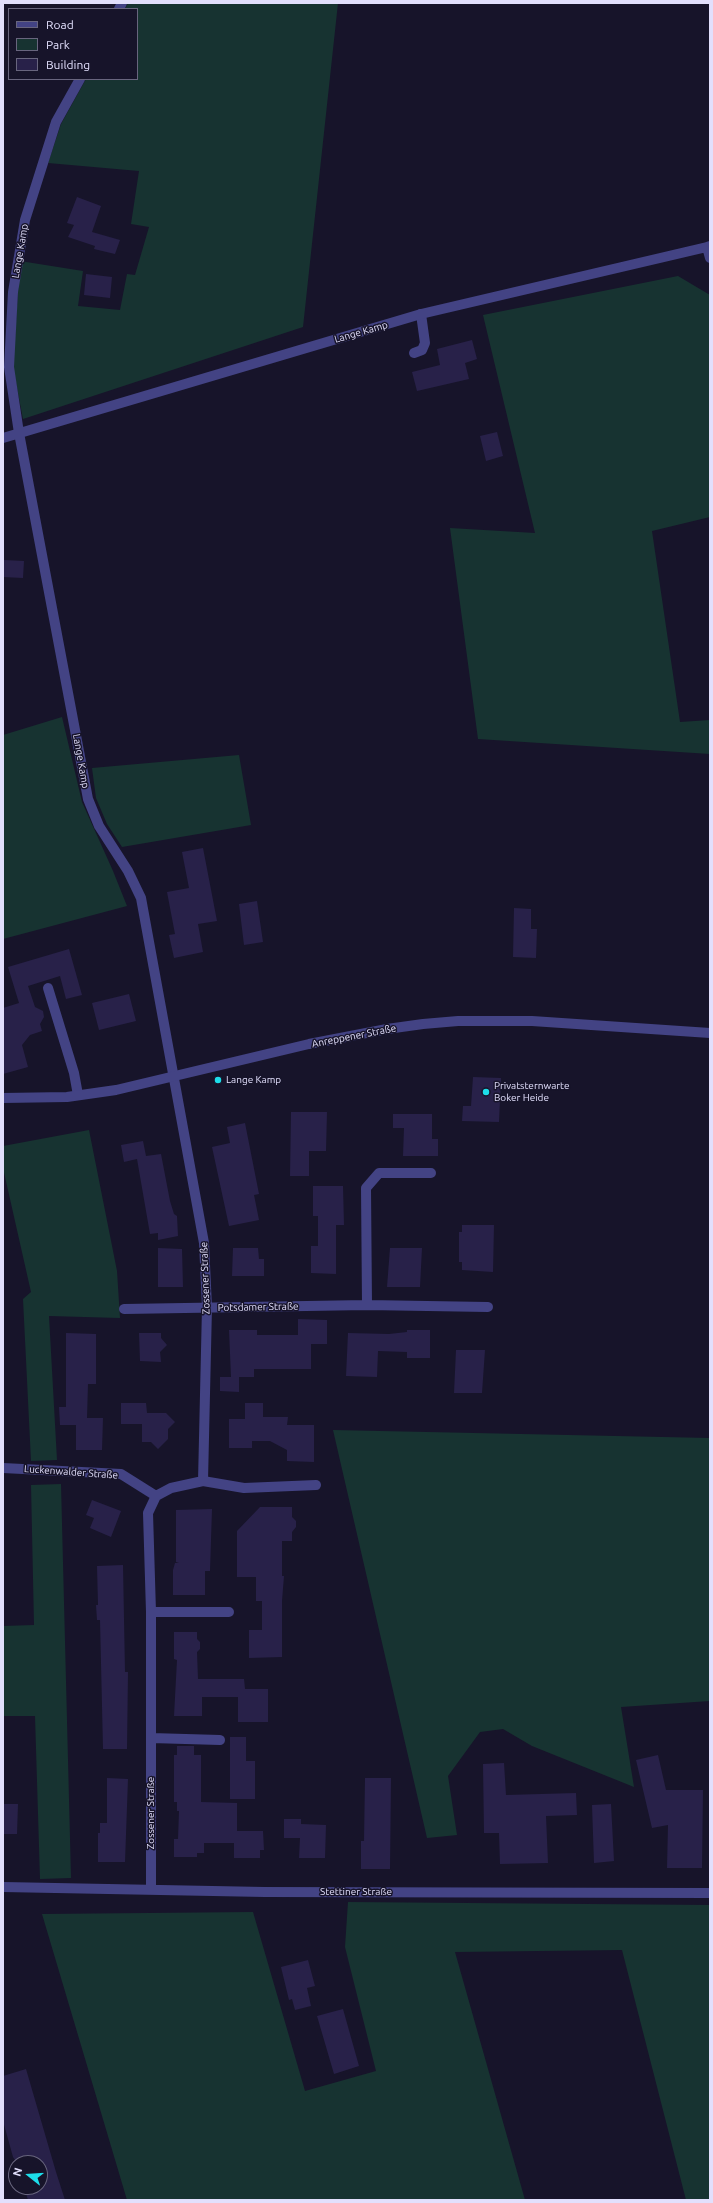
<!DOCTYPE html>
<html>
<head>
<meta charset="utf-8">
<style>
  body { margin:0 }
  #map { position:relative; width:713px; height:2203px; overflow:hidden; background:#17142a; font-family:Ubuntu,sans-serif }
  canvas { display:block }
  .frame { position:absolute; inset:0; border:4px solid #e2dffc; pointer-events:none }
  .legend { position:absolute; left:8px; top:8px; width:130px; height:72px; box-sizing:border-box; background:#17142a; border:1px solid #68657e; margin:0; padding:5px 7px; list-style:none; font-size:12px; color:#e2dffc }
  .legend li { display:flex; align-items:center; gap:8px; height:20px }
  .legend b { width:20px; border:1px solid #68657e }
  .north { position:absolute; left:8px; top:2155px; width:40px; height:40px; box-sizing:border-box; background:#17142a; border:1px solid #68657e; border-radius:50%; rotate:287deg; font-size:11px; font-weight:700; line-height:16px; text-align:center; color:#e2dffc }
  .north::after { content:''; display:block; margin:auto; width:14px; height:18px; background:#1dddea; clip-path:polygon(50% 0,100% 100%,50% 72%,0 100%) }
</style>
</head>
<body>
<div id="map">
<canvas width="713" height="2203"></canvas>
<div class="frame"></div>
<ul class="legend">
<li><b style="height:5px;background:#434384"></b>Road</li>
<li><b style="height:11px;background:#173331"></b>Park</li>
<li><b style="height:11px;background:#282149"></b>Building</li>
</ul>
<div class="north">N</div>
</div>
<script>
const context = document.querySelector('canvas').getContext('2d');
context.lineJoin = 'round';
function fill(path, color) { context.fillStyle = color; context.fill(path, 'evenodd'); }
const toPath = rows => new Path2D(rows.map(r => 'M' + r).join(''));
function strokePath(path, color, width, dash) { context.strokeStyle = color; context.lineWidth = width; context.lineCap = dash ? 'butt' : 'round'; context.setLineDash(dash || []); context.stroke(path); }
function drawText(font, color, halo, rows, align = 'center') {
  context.font = font + ' Ubuntu,sans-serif'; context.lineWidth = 3; context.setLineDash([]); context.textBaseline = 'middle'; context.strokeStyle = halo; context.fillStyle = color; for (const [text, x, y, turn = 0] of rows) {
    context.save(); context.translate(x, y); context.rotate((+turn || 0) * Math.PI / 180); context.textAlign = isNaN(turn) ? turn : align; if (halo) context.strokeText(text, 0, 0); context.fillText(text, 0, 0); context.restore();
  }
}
fill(toPath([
  [128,3,338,3,303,327,23,419,13,367,20,261,83,271,78,306,120,310,127,274,135,275,149,227,131,224,139,171,48,163,61,124,86,79,137,79,137,9,125,9],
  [678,276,710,295,710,517,652,531,680,722,710,720,710,754,478,739,450,528,535,533,483,315],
  [62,717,82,802,113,871,127,906,3,939,3,735],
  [239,755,251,825,122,847,107,824,96,798,92,768],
  [89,1130,117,1271,120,1318,49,1316,57,1460,31,1461,23,1299,31,1292,3,1168,3,1146],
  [333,1430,710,1438,710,1701,621,1707,634,1787,532,1746,503,1729,480,1732,448,1776,457,1835,427,1838],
  [61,1484,71,1878,40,1879,35,1716,3,1716,3,1626,34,1625,31,1485],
  [348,1902,710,1905,710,2200,686,2200,622,1950,455,1952,525,2200,127,2200,42,1914,253,1912,305,2091,376,2071,345,1947]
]), '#173331');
fill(toPath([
  [77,197,101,206,92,232,120,240,115,254,94,249,95,246,68,237,74,225,67,223],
  [86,274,112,277,110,298,84,295],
  [472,340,477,359,465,363,469,379,417,391,412,372,440,365,437,349],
  [497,432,503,456,486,461,480,436],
  [4,560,24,561,23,578,3,577],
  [203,848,217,921,198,924,203,952,174,958,169,935,175,934,167,892,189,888,182,852],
  [257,901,263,942,244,945,239,904],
  [514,908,531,909,531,929,537,929,536,958,513,957],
  [69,949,82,995,66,999,60,976,28,986,35,1007,43,1011,44,1017,40,1024,42,1031,30,1035,22,1045,28,1067,3,1074,3,1008,19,1003,8,967],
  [129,994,136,1021,99,1030,92,1003],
  [473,1077,501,1078,499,1122,462,1121,463,1106,471,1106],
  [291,1112,327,1112,326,1151,309,1151,309,1176,290,1176],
  [393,1114,432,1114,432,1139,438,1139,438,1156,403,1156,404,1128,393,1128],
  [245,1123,259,1194,254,1195,259,1220,229,1226,212,1147,230,1143,227,1127],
  [143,1141,146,1156,161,1154,170,1201,174,1214,177,1216,178,1236,158,1240,158,1233,150,1234,137,1159,124,1162,121,1145],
  [313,1186,343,1186,344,1225,336,1225,336,1274,311,1273,311,1246,318,1246,318,1216,313,1216],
  [462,1225,494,1225,493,1272,462,1270,462,1262,459,1262,459,1232,462,1232],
  [158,1248,182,1249,183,1287,158,1287],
  [233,1248,258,1248,259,1259,264,1259,264,1276,232,1276],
  [390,1248,422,1248,420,1287,387,1287],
  [298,1319,327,1320,327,1344,311,1344,311,1369,254,1369,254,1377,239,1377,239,1392,220,1391,220,1377,231,1377,229,1330,257,1330,257,1335,298,1335],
  [407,1330,430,1330,430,1358,407,1358,407,1352,378,1351,377,1377,346,1376,348,1333,389,1334,407,1332],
  [66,1333,96,1334,96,1384,88,1384,87,1418,103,1418,102,1450,76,1450,76,1425,60,1425,59,1407,66,1407],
  [139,1333,161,1333,161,1338,167,1345,160,1352,161,1362,140,1361],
  [456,1350,485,1350,482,1393,454,1393],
  [121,1403,146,1403,147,1413,166,1413,175,1422,168,1429,168,1439,158,1449,151,1442,142,1442,142,1424,121,1424],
  [245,1403,263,1403,263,1417,288,1417,287,1425,314,1425,314,1462,287,1461,287,1450,270,1441,252,1441,252,1448,229,1448,229,1419,245,1419],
  [92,1500,121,1511,111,1537,90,1528,94,1518,86,1515],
  [260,1507,292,1507,292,1517,296,1521,296,1527,292,1532,292,1541,282,1541,282,1576,284,1576,282,1601,282,1657,249,1658,249,1630,262,1630,262,1601,256,1601,256,1577,237,1577,237,1531],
  [212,1509,210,1571,205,1571,205,1595,173,1595,173,1570,175,1563,179,1563,176,1562,176,1510],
  [123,1565,125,1672,128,1672,127,1749,103,1749,100,1620,97,1620,96,1605,98,1605,97,1566],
  [174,1632,197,1632,197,1639,200,1642,200,1649,197,1652,198,1679,244,1679,245,1689,268,1689,268,1722,238,1722,238,1697,202,1697,202,1716,174,1716,177,1660,174,1659],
  [230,1737,246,1737,246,1761,255,1761,255,1799,230,1799],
  [177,1746,194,1746,194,1755,201,1755,201,1802,237,1803,237,1831,263,1831,264,1850,260,1850,260,1858,234,1858,234,1843,204,1843,204,1853,197,1853,197,1857,174,1857,174,1839,178,1839,179,1811,177,1811,177,1802,174,1802,174,1755,177,1755],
  [658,1755,666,1790,703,1790,702,1868,667,1868,668,1825,652,1828,636,1760],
  [504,1763,506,1795,576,1793,577,1815,546,1816,548,1863,500,1864,499,1833,484,1833,483,1764],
  [107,1778,128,1779,125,1862,98,1862,98,1833,100,1833,100,1823,107,1823],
  [365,1778,391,1778,390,1869,361,1869,361,1841,364,1841],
  [3,1804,18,1804,17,1834,3,1834],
  [611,1804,614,1861,594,1863,592,1805],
  [284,1819,301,1819,301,1824,326,1825,325,1858,299,1858,300,1838,284,1838],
  [308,1960,315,1986,307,1988,311,2006,295,2010,292,1999,289,2000,281,1967],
  [343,2009,359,2066,334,2074,317,2016],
  [26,2069,56,2172,65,2200,28,2200,24,2187,40,2187,40,2163,17,2163,13,2157,3,2121,3,2076]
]), '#282149');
strokePath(toPath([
  [414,353,422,350,425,343,421,314],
  [48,988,74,1073,78,1095]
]), '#434384', 10);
strokePath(toPath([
  [119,9,122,3],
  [80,79,56,122,25,220,13,292,9,367,19,433,88,799,99,826,128,871,141,898,204,1243,207,1307,203,1481],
  [710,246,707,247,710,258],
  [3,438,421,314,707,247],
  [367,1305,366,1188,379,1173,431,1173],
  [124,1309,367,1305,488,1307],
  [3,1468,121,1474,156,1496],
  [151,1612,229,1612],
  [151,1738,220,1740],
  [3,1887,265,1892,710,1893],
  [151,1888,151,1612,148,1513,156,1496,171,1488,203,1481,244,1488,316,1485]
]), '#434384', 10);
strokePath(toPath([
  [3,1098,67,1097,116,1090,309,1044,387,1029,423,1024,458,1021,532,1021,710,1033]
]), '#434384', 10);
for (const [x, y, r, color] of [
  [218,1080,4,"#1dddea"],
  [486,1092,4,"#1dddea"]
]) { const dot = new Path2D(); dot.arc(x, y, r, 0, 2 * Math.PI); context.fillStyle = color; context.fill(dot); strokePath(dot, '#17142a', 1.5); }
drawText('10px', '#e2dffc', '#17142a', [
  ["Lange Kamp",20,251,-80],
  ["Lange Kamp",361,332,-16],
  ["Lange Kamp",81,761,80],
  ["Anreppener Straße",354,1036,-11],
  ["Zossener Straße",205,1278,-92],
  ["Potsdamer Straße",258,1307,-1],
  ["Luckenwalder Straße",71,1472,4],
  ["Zossener Straße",151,1813,-90],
  ["Stettiner Straße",356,1892]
]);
drawText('10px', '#e2dffc', '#17142a', [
  ["Lange Kamp",226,1080],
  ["Privatsternwarte",494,1086],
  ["Boker Heide",494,1098]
], 'left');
</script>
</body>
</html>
